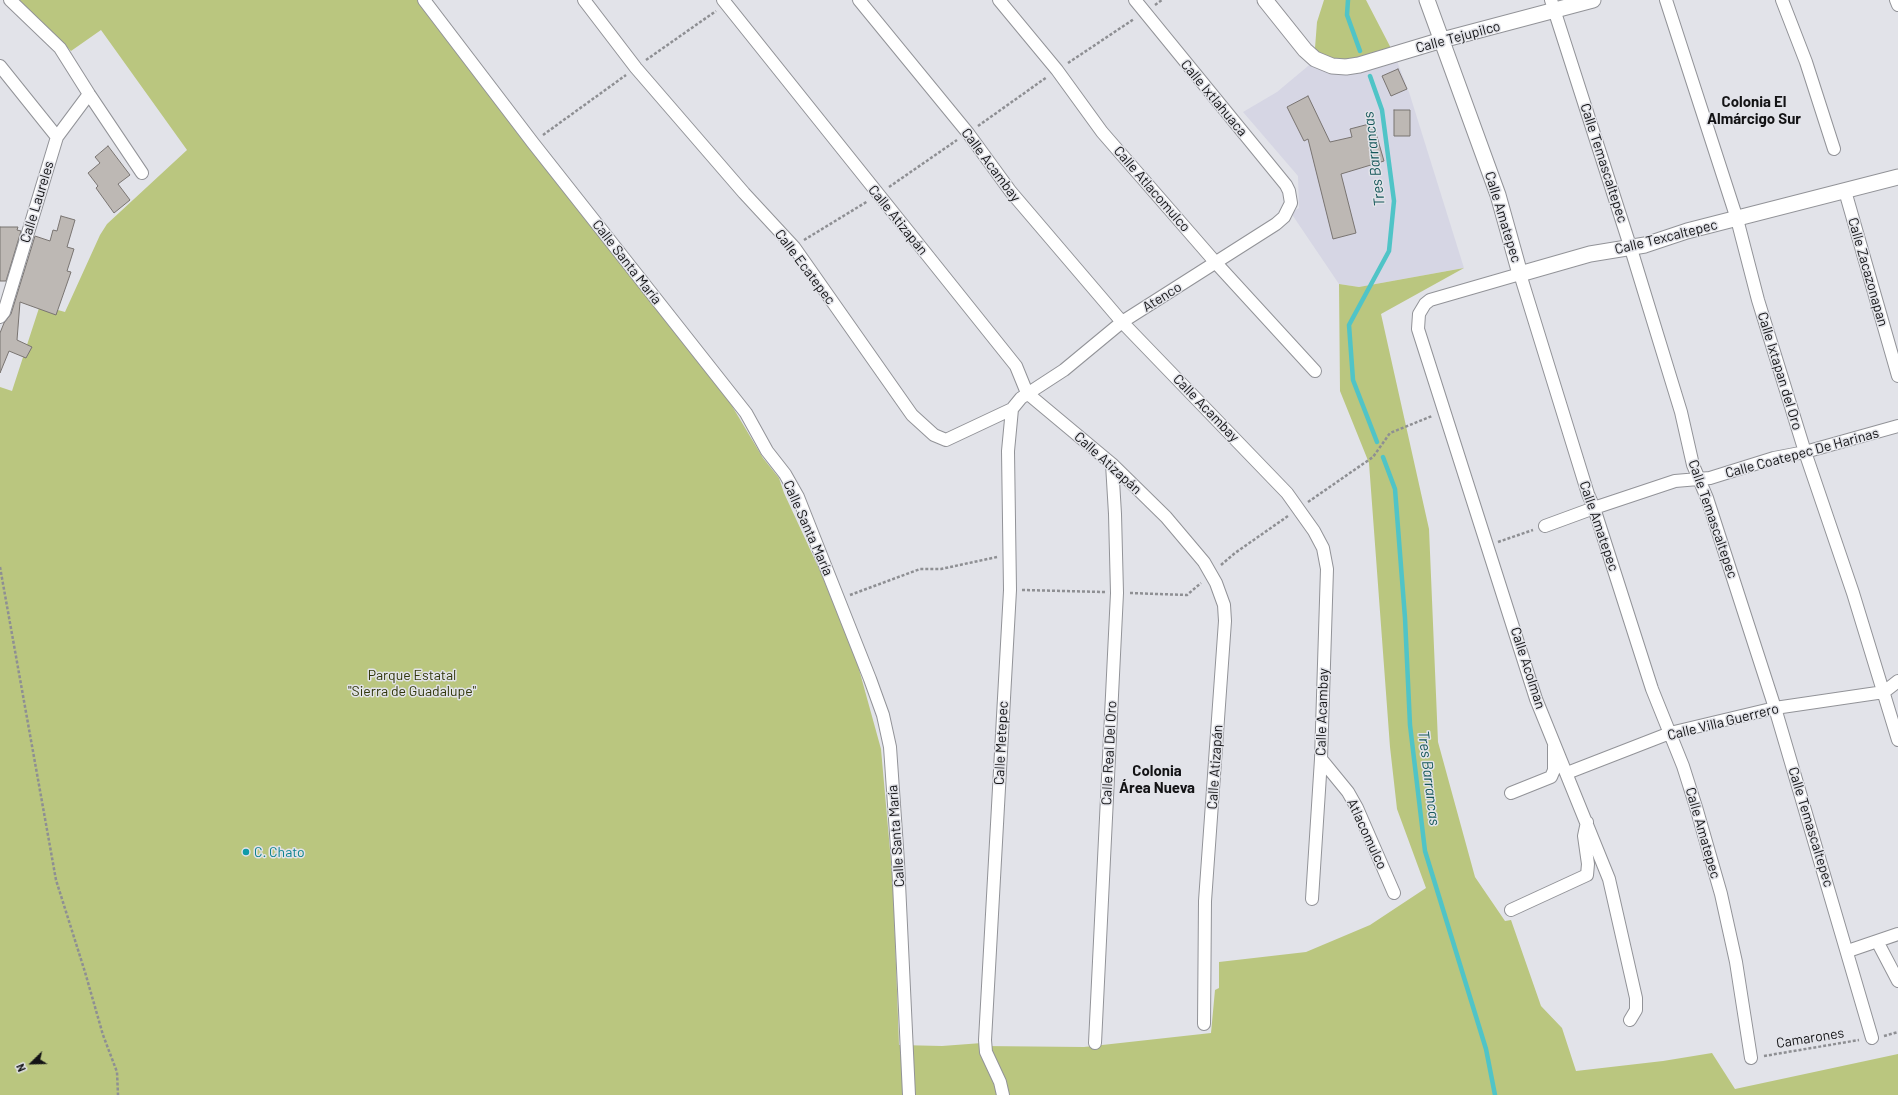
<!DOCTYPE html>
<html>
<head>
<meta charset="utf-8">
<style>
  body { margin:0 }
  #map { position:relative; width:1898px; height:1095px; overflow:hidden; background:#e2e3e9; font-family:Barlow,sans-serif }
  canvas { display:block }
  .north { position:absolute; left:12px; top:1043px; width:40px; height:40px; -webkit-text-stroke:3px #e2e3e9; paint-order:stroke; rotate:247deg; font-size:11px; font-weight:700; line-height:16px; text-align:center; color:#131315 }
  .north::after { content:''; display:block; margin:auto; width:14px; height:18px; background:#131315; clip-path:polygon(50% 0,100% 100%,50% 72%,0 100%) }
</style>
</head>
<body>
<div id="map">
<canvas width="1898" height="1095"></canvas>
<div class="north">N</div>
</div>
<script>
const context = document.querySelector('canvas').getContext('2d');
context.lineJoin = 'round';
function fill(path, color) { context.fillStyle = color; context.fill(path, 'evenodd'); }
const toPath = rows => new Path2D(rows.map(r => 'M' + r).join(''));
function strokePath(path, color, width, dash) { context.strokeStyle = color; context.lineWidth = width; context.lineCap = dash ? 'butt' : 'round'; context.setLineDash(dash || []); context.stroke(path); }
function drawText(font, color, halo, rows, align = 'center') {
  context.font = font + ' Barlow,sans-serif'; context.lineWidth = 3; context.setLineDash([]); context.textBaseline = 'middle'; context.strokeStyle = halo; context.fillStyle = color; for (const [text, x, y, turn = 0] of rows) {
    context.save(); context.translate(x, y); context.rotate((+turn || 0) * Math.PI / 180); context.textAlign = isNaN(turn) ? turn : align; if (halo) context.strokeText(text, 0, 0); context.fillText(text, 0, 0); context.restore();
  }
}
fill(toPath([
  [1395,56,1409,92,1464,268,1359,287,1339,284,1291,213,1299,208,1298,176,1243,112,1277,92,1314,61]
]), '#d6d6e4');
fill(toPath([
  [19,0,419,0,713,374,763,458,779,478,784,493,821,573,857,662,881,749,893,884,899,1045,942,1046,982,1043,982,1046,1084,1047,1211,1033,1215,990,1219,988,1219,962,1306,952,1370,925,1426,888,1397,809,1390,747,1369,463,1340,391,1339,284,1359,287,1464,268,1381,314,1429,529,1438,742,1475,877,1505,921,1511,920,1541,1006,1562,1028,1576,1071,1663,1061,1712,1053,1735,1089,1898,1054,1898,1095,0,1095,0,387,12,391,40,305,65,312,100,235,107,224,187,150,101,30,71,51],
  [1324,0,1366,0,1395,56,1347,63,1314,61,1317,22]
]), '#bac67f');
strokePath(toPath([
  [1348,0,1347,15,1360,51],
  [1370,76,1382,110,1394,201,1389,251,1349,325,1353,380,1377,442],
  [1383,457,1395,489,1405,618,1410,725,1425,851,1486,1049,1495,1095]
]), '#50c4c7', 4.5);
const building = toPath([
  [1398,69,1407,89,1391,96,1382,76,1398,69],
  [1308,96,1330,142,1352,137,1350,129,1373,123,1384,161,1341,174,1356,233,1333,239,1308,139,1304,141,1287,107,1308,96],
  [1394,110,1410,110,1410,136,1394,136,1394,110],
  [108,146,130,175,118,184,130,200,114,213,96,188,98,186,88,173,100,163,95,157,108,146],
  [61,216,75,220,67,247,74,249,67,271,71,272,56,315,20,302,17,340,32,347,26,358,9,351,0,373,0,333,4,323,11,314,35,236,50,241,53,230,57,231,61,216],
  [0,227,18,227,17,230,21,231,6,281,0,281,0,227]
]);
fill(building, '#bdb8b4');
strokePath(building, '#797471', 1);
const minor = toPath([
  [10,0,60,48,89,94,142,173],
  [424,0,533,143,746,413,767,451,785,474,798,497,870,679,883,715,890,747,898,862,909,1095],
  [584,0,636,68,744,193,794,247,912,415,934,435,946,440,1012,409],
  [723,0,1016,366,1027,393,1112,464,1166,517,1204,562,1216,583,1224,605,1225,621,1205,901,1204,1024],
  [859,0,968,133,1011,192,1122,322,1287,493,1314,531,1323,548,1327,569,1321,759,1312,899],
  [999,0,1057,70,1102,132,1216,263,1315,371],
  [1551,0,1631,249,1681,412,1693,465,1707,498,1775,708,1872,1038],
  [1666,0,1737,219,1758,300,1805,452,1853,593,1898,740],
  [1782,0,1806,62,1834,149],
  [1896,0,1898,5],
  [0,66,57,137],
  [1845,191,1898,376],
  [0,317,4,312,57,137,89,94],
  [1545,526,1594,508,1675,481,1710,478,1774,458,1805,452,1898,426],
  [1321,759,1348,792,1357,808,1394,893],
  [1567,773,1670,733,1775,708,1884,692,1898,681],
  [1511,793,1551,777,1554,770,1554,746],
  [1511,910,1587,875,1588,864,1584,836,1587,822],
  [1877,941,1898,981],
  [1848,951,1898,934],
  [1630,1020,1636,1010,1636,998,1609,879,1536,699,1418,329,1419,314,1425,304,1430,300,1520,274,1588,494,1594,508,1652,689,1683,766,1696,807,1721,894,1736,962,1751,1058],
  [1095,1043,1117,593,1115,514,1112,464],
  [1003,1095,1000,1082,986,1052,985,1040,1010,590,1008,451,1012,409,1021,398,1064,370,1122,322,1276,224,1284,217,1291,203,1289,191,1286,185,1135,0]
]);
const tertiary = toPath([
  [1265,0,1305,50,1315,59,1332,66,1346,67,1359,65,1442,40,1593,0],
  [1427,0,1498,195,1520,274,1590,254,1645,245,1687,231,1898,177]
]);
strokePath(minor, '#929398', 14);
strokePath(tertiary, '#929398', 17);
strokePath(toPath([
  [1155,5,1162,0],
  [646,60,716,11],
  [1068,63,1134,19],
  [978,126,1047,77],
  [543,135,626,75],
  [889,187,957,140],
  [804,240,868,201],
  [1308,502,1373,457,1390,433,1432,416],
  [1498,542,1533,530],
  [1221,565,1235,553,1288,516],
  [0,567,56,880,85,972,103,1035,117,1072,118,1095],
  [1022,590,1105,592],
  [1130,593,1187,595,1201,583],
  [850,595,920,569,941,569,997,557],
  [1884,1036,1898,1032],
  [1764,1056,1859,1040]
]), '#8e8f93', 2.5, [3, 2]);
strokePath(minor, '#fff', 12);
strokePath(tertiary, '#fff', 15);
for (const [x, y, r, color] of [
  [246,852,4,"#0f9aa8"]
]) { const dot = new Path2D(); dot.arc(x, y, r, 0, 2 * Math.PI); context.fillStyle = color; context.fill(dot); strokePath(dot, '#e2e3e9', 1.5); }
drawText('14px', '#131315', '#e2e3e9', [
  ["Calle Tejupilco",1458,37,-15],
  ["Calle Ixtlahuaca",1214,98,50],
  ["Calle Temascaltepec",1604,163,72],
  ["Calle Acambay",991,165,53],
  ["Calle Atlacomulco",1152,189,49],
  ["Calle Laureles",37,202,-73],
  ["Calle Amatepec",1503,217,73],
  ["Calle Atizapán",898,220,51],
  ["Calle Texcaltepec",1666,237,-14],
  ["Calle Santa María",627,262,52],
  ["Calle Ecatepec",805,267,53],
  ["Calle Zacazonapan",1868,272,74],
  ["Atenco",1162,297,-32],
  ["Calle Ixtapan del Oro",1780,371,73],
  ["Calle Acambay",1206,408,46],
  ["Calle Coatepec De Harinas",1802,453,-15],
  ["Calle Atizapán",1108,463,42],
  ["Calle Temascaltepec",1713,519,71],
  ["Calle Amatepec",1599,526,71],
  ["Calle Santa María",808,528,66],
  ["Calle Acolman",1528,668,72],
  ["Calle Acambay",1322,712,-88],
  ["Calle Villa Guerrero",1723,722,-14],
  ["Calle Metepec",1001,743,-87],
  ["Calle Real Del Oro",1109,753,-87],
  ["Calle Atizapán",1215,767,-86],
  ["Calle Temascaltepec",1811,827,73],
  ["Calle Amatepec",1703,833,74],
  ["Atlacomulco",1367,834,65],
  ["Calle Santa María",896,836,-94],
  ["Camarones",1810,1038,-9]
]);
drawText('14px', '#2f3509', '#e2e3e9', [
  ["Parque Estatal",412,675],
  ["\"Sierra de Guadalupe\"",412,691]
]);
drawText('14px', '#0d838f', '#e2e3e9', [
  ["C. Chato",254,852]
], 'left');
drawText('bold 15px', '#131315', '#e2e3e9', [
  ["Colonia El",1754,102],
  ["Almárcigo Sur",1754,119],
  ["Colonia",1157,771],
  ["Área Nueva",1157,788]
]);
drawText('italic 15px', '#155759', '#e2e3e9', [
  ["Tres Barrancas",1374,159,-97],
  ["Tres Barrancas",1429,778,83]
]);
</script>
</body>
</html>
